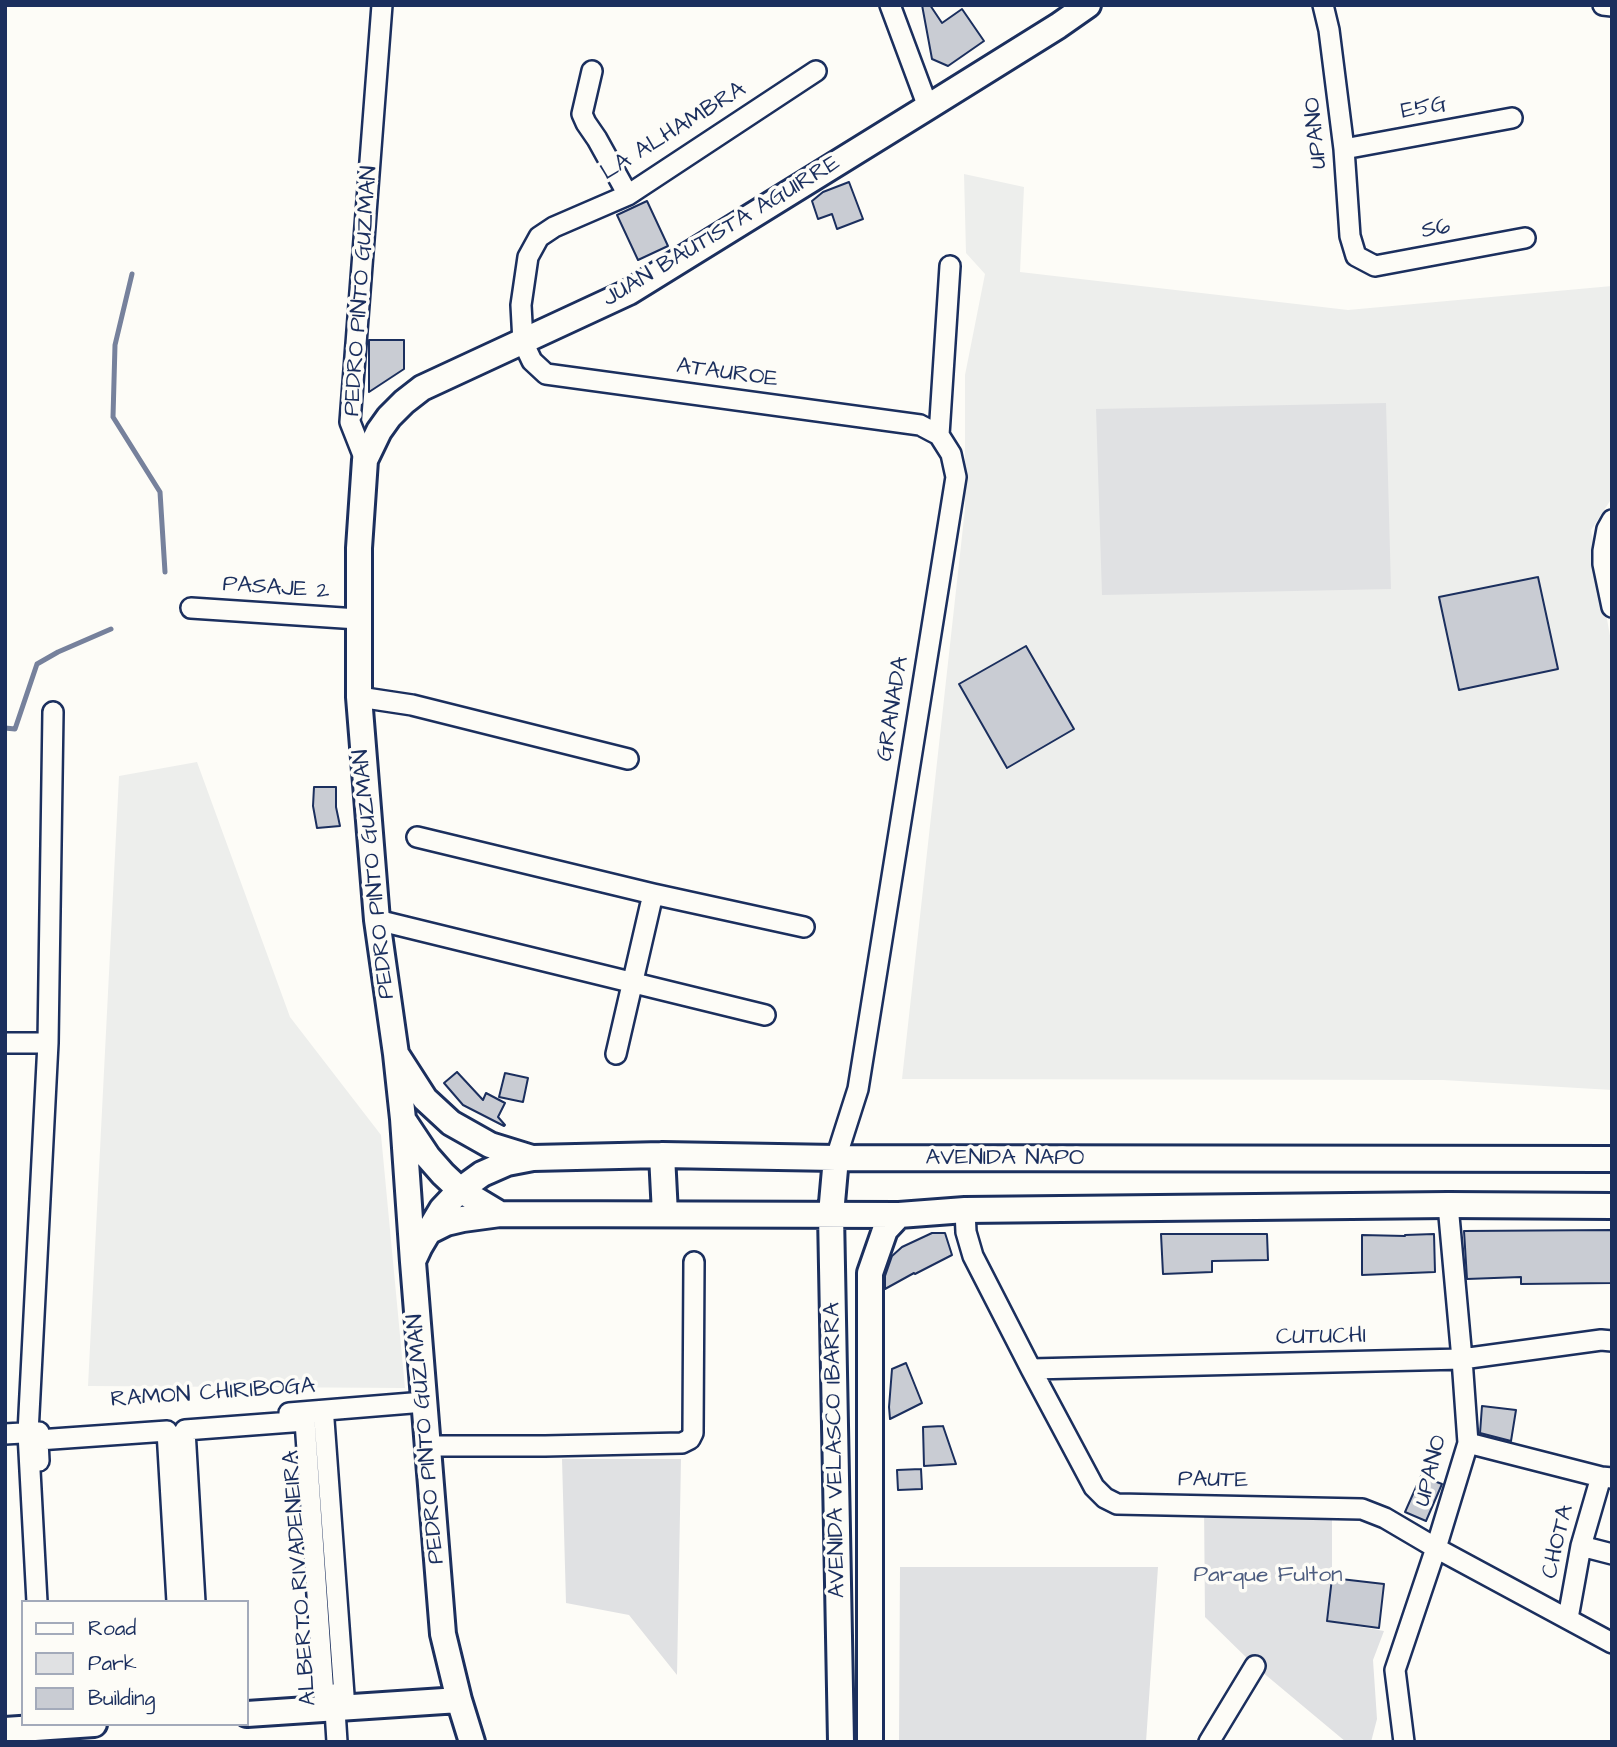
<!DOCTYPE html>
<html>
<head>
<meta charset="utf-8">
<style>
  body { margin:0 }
  #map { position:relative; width:1617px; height:1747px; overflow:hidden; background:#fdfcf7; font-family:"Architects Daughter",sans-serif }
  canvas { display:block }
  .frame { position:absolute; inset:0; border:7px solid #1b2f5e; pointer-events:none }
  .legend { position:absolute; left:21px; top:1600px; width:228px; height:126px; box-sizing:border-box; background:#fdfcf7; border:2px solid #a3aaba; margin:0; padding:9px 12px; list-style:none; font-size:21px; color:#1b2f5e }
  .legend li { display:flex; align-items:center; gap:14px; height:35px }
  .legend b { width:35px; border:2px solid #a3aaba }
</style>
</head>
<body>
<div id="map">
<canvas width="1617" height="1747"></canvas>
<div class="frame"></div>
<ul class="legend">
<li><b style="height:9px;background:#fdfcf7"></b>Road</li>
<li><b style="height:19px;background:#e0e1e3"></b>Park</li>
<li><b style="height:19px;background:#c9ccd3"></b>Building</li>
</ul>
</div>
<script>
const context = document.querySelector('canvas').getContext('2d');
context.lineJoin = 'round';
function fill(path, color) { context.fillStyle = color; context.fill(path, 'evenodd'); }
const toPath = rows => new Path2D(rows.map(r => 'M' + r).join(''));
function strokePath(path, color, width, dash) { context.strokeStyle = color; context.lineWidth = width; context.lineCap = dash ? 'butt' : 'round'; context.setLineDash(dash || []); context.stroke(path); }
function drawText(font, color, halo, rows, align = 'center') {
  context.font = font + ' "Architects Daughter",sans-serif'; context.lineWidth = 7; context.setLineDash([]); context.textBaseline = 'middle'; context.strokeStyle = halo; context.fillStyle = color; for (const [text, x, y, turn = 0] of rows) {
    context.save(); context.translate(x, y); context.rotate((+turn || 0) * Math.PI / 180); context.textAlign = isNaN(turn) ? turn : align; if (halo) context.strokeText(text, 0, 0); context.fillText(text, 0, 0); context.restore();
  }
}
fill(toPath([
  [964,174,1024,187,1020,272,1348,310,1612,286,1612,498,1591,530,1612,647,1612,1090,1443,1080,902,1079,965,509,965,375,985,274,966,253],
  [197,762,290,1017,381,1135,405,1388,88,1386,119,776]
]), '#edeeec');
fill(toPath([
  [1386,403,1391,589,1102,595,1096,409],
  [562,1459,681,1459,677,1675,629,1615,566,1603],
  [1204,1505,1332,1508,1332,1578,1327,1621,1384,1631,1373,1660,1377,1719,1371,1742,1346,1742,1255,1666,1205,1617],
  [900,1567,1158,1567,1146,1742,899,1742]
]), '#e0e1e3');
strokePath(toPath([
  [132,274,115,345,113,417,160,492,165,572],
  [5,728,15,729,37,664,58,652,111,629]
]), '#76819c', 5);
const building = toPath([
  [922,5,930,5,942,23,962,9,984,41,948,66,932,59,922,5],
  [849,182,863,219,837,229,832,214,818,219,812,201,823,192,849,182],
  [647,201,668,246,638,260,617,215,647,201],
  [369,340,404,340,404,369,369,392,369,340],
  [1538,577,1558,669,1459,690,1439,597,1538,577],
  [1026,646,1074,729,1007,768,959,684,1026,646],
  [314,787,336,787,336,807,340,826,317,828,313,806,314,787],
  [457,1072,483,1100,486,1093,505,1103,498,1117,505,1125,504,1126,463,1105,444,1083,457,1072],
  [505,1073,528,1078,523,1102,499,1097,505,1073],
  [1612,1230,1612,1283,1521,1284,1521,1277,1467,1279,1464,1231,1612,1230],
  [932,1233,945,1233,952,1255,915,1274,914,1273,885,1289,885,1276,892,1256,902,1247,932,1233],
  [1161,1234,1267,1234,1268,1260,1212,1261,1212,1272,1163,1274,1161,1234],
  [1434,1234,1435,1272,1362,1275,1362,1235,1405,1236,1405,1235,1434,1234],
  [906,1363,922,1403,890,1419,889,1407,892,1369,906,1363],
  [1482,1406,1516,1410,1511,1441,1480,1433,1482,1406],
  [943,1426,956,1464,924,1466,923,1427,943,1426],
  [921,1469,922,1489,898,1490,897,1470,921,1469],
  [1421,1476,1442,1484,1426,1521,1405,1512,1421,1476],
  [1332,1578,1384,1584,1379,1628,1327,1621,1332,1578]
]);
fill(building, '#c9ccd3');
strokePath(building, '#1b2f5e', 2);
const minor = toPath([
  [890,5,928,107],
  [1323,5,1329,30,1344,149,1350,236,1356,256,1375,266,1525,238],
  [1603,5,1612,6],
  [592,71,582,114,586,123,597,139,628,195],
  [816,71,628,195,554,227,539,237,528,257,521,305,523,342,532,361,546,374,920,425,939,435],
  [1344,149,1512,118],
  [365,460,350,422,382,5],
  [1612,520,1607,529,1603,551,1603,564,1612,607],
  [191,608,358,619],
  [359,697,412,705,628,759],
  [417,837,653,894,804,927],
  [377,920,765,1015],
  [5,1043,48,1043],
  [616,1054,653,894],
  [836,1158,858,1089,956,477,951,454,939,435,950,266],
  [965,1210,966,1232,973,1256,1031,1369,1094,1487,1105,1498,1117,1504,1362,1509,1385,1518,1436,1548,1612,1643],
  [1031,1369,1462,1359,1601,1340,1612,1341],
  [289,1413,424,1402],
  [324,1420,344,1695],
  [5,1434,39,1432],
  [1468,1443,1601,1477,1612,1478],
  [427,1446,545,1446,682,1443,690,1439,693,1433,694,1262],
  [39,1461,38,1440,167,1431,177,1602],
  [1581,1546,1612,1554],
  [37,1602,28,1433,48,1043,53,712],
  [195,1602,185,1430,305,1421,324,1696],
  [1568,1618,1581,1546,1601,1477],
  [334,1694,337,1742],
  [1209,1742,1255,1666],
  [1404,1742,1395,1670,1436,1548,1468,1443,1462,1359,1448,1205]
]);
const major = toPath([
  [398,1057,425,1099,451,1123,490,1145,532,1158],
  [404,1121,428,1157,443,1174,460,1190,500,1214],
  [662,1155,665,1214],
  [836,1158,831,1214,841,1742],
  [428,1232,446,1223,463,1219,500,1214,899,1215,965,1210,1448,1205,1612,1206],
  [413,1261,420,1246,442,1209,460,1190,482,1174,507,1163,533,1158,662,1155,836,1158,1612,1159],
  [247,1714,459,1700],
  [5,1730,94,1724],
  [472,1742,459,1700,443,1634,413,1262,403,1119,396,1054,377,920,359,697,359,548,365,460,379,431,389,417,404,402,422,388,629,292,928,107,1058,26,1088,5],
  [870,1742,870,1273,885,1230,899,1215]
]);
strokePath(minor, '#1b2f5e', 24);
strokePath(major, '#1b2f5e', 30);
strokePath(minor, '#fdfcf7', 19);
strokePath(major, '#fdfcf7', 24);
drawText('23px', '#1b2f5e', '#fdfcf7', [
  ["E5G",1424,109,-10],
  ["LA ALHAMBRA",674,132,-32],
  ["UPANO",1317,133,-96],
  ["S6",1436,230,-10],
  ["JUAN BAUTISTA AGUIRRE",722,232,-31],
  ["PEDRO PINTO GUZMAN",362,291,-86],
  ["ATAUROE",727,374,8],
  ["PASAJE 2",276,589,4],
  ["GRANADA",894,709,-81],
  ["PEDRO PINTO GUZMAN",375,874,-96],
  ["AVENIDA NAPO",1005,1159],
  ["CUTUCHI",1321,1338,-1],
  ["RAMON CHIRIBOGA",213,1394,-4],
  ["PEDRO PINTO GUZMAN",427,1439,-95],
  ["AVENIDA VELASCO IBARRA",836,1450,-91],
  ["UPANO",1432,1471,-76],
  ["PAUTE",1213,1481,1],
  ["CHOTA",1559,1542,-77],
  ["ALBERTO RIVADENEIRA",301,1578,-94]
]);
drawText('23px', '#4c5c7f', '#fdfcf7', [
  ["Parque Fulton",1268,1576]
]);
</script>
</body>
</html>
